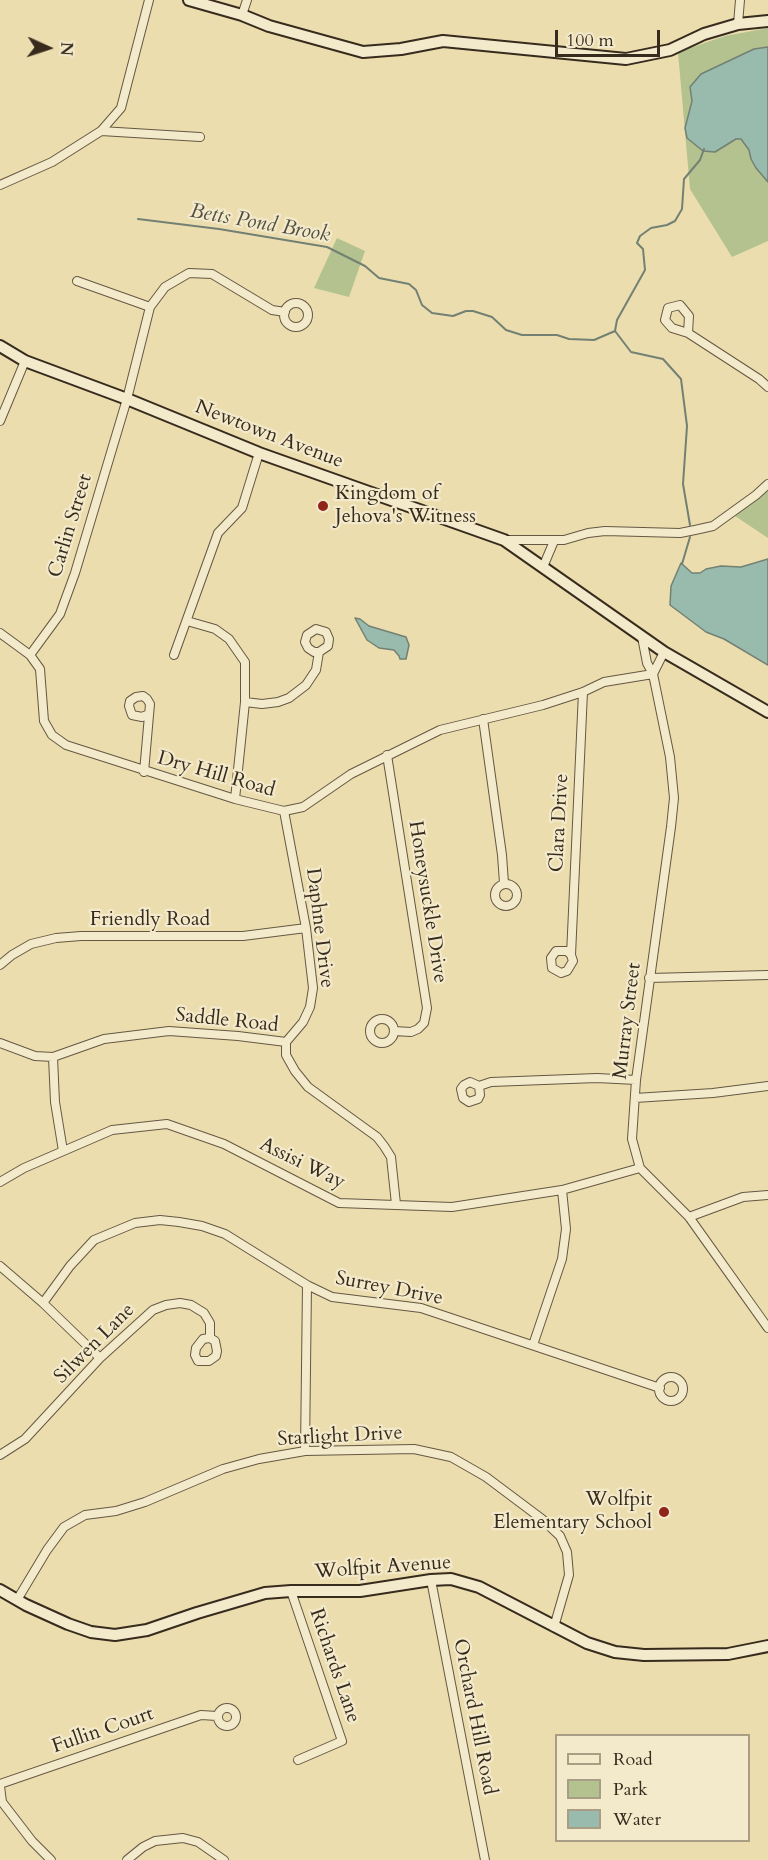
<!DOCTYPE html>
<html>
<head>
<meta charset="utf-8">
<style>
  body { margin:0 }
  #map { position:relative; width:768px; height:1860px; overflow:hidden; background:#ecddaf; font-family:Cardo,serif }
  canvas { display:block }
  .legend { position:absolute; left:555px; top:1734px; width:195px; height:108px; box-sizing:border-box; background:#f3e9cb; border:2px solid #a89d85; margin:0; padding:8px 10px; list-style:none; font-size:18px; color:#372b1d }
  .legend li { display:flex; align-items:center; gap:12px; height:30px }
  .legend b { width:30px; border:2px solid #a89d85 }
  .north { position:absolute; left:18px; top:18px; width:60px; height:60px; -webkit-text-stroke:4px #f3e9cb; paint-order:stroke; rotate:93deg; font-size:16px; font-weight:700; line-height:24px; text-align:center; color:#372b1d }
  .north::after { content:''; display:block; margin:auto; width:21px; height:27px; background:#372b1d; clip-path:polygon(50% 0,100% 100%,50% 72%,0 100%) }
  .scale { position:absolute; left:555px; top:30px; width:105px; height:27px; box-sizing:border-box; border:3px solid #372b1d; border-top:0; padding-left:8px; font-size:18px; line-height:21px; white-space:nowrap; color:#372b1d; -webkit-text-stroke:4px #f3e9cb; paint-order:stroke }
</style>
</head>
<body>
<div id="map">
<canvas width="768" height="1860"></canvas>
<ul class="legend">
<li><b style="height:8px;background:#f3e9cb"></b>Road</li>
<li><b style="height:16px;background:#b3c28f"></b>Park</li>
<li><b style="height:16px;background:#99bbad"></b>Water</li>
</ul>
<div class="north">N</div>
<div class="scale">100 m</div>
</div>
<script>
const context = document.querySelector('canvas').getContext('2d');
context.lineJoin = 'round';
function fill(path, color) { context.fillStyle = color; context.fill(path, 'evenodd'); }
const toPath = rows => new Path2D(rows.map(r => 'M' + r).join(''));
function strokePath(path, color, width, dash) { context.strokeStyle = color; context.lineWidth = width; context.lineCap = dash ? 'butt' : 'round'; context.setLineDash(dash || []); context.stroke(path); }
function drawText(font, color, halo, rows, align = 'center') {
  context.font = font + ' Cardo,serif'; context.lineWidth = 4.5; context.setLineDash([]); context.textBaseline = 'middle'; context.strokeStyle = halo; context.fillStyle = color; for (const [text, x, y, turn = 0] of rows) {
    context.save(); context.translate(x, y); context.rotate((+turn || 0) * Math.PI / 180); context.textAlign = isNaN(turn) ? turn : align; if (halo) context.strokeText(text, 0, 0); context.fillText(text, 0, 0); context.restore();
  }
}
fill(toPath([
  [768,28,768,241,732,257,690,189,678,52,725,36],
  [337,238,365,251,349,297,314,288],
  [768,490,768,538,735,516]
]), '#b3c28f');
const water = toPath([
  [768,47,768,182,756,168,751,159,749,150,741,139,736,139,715,152,703,151,687,138,685,128,692,101,690,87,701,74,754,49,768,47],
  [768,559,768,665,724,639,706,632,670,605,671,586,681,563,692,573,700,573,706,569,721,566,741,567,768,559],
  [355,618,360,619,369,626,406,637,409,645,406,659,400,659,399,656,394,650,379,648,367,640,355,618]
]);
fill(water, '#99bbad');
strokePath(water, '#728173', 1.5);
strokePath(toPath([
  [138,219,219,229,327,247,365,266,379,278,409,284,416,290,422,305,432,313,453,316,466,311,473,311,492,317,506,330,522,335,557,335,569,339,594,340,615,331],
  [615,331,617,320,645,270,643,249,637,243,640,236,651,228,667,225,675,221,682,209,684,179,700,160,704,149],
  [615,331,631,352,663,359,681,379,687,426,683,484,690,525],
  [682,564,690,537]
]), '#728173', 2);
const street = toPath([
  [242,15,247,0],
  [738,24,740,0],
  [101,131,200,137],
  [0,185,52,162,101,131,121,108,149,0],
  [77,281,150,307],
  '284 315a12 12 0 1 1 24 0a12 12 0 1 1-24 0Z',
  [688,333,672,328,665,320,668,308,680,305,689,316,688,333,759,379,768,387],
  [0,421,25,361],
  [506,540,564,540,588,533,605,531,680,533,695,530,713,526,756,495,768,484],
  [543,567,554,541],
  [187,621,215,629,229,639,245,662,245,702,235,799],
  [0,633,30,655,40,669,44,721,52,735,66,745,235,799,284,811,303,807,351,774,440,730,543,705,583,692,604,682,653,674,647,663,642,637],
  [664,652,653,674,670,757,674,798,671,827,636,1080,632,1139,640,1168,689,1217,768,1328],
  [30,655,60,614,75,573,127,399,150,307,165,287,189,273,212,274,272,310,285,312],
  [174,655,218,533,242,508,259,453],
  [245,702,262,704,278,702,289,698,306,685,316,670,319,652,328,646,329,639,326,632,316,629,307,635,305,642,308,648,314,652,319,652],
  [483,719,502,855,504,883],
  [387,755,427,1008,424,1023,418,1029,411,1032,394,1031],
  [144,772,150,704,147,699,143,696,136,697,130,701,129,706,132,715,142,717,149,714],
  [284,811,306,928,313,988,310,1007,303,1022,286,1042],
  '495 895a11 11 0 1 1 22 0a11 11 0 1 1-22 0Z',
  [571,955,567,951,556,951,551,958,552,968,561,973,567,971,573,961,571,955,583,692],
  [0,965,12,955,31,944,56,938,81,936,243,936,306,928],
  [649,978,768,975],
  '370 1031a12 12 0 1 1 24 0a12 12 0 1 1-24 0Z',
  [286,1042,286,1055,295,1071,308,1087,377,1137,384,1146,391,1157,396,1204],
  [0,1043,35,1056,53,1057,104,1039,169,1031,238,1036,286,1042],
  [53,1057,55,1102,63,1151],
  [479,1086,480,1095,478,1099,469,1102,463,1098,461,1089,464,1085,470,1082,479,1086,491,1082,597,1078,636,1080],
  [635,1098,713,1093,768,1086],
  [0,1182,24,1168,112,1130,167,1124,224,1144,339,1203,452,1207,562,1190,640,1168],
  [689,1217,743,1197,768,1195],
  [0,1266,43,1303,100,1358],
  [43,1303,70,1266,94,1240,135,1223,160,1220,179,1222,202,1226,225,1234,307,1285,332,1297,421,1308,660,1388],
  [533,1345,562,1259,566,1229,562,1190],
  '659 1389a12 12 0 1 1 24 0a12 12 0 1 1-24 0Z',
  [305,1451,307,1285],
  [0,1455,25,1439,100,1358,153,1310,166,1305,180,1303,191,1305,204,1313,210,1323,210,1338,215,1341,217,1351,216,1356,209,1361,198,1361,195,1355,196,1348,203,1339,210,1338],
  [431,1580,485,1860],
  [291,1591,342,1741,298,1760],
  [17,1600,47,1550,64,1527,85,1515,116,1511,145,1502,223,1469,259,1459,305,1451,414,1449,451,1457,486,1477,542,1519,560,1536,567,1552,569,1575,554,1627],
  '218 1717a9 9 0 1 1 18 0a9 9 0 1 1-18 0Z',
  [0,1784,201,1715,217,1716],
  [0,1786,2,1802,32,1841,51,1860],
  [127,1860,143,1847,155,1841,183,1838,198,1842,224,1860]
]);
const secondary = toPath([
  [189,0,242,15,269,26,363,52,401,49,443,41,626,59,670,50,704,34,738,24,768,21],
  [0,346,25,361,127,399,259,453,504,540,664,652,768,712],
  [0,1590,26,1605,68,1624,91,1632,115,1635,147,1630,197,1613,265,1593,291,1591,360,1591,431,1580,451,1579,479,1587,587,1643,615,1652,644,1655,728,1654,768,1646]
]);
strokePath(street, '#645842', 10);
strokePath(secondary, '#372b1d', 14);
strokePath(street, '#f3e9cb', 8);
strokePath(secondary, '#f3e9cb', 10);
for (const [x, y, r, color] of [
  [323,506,6,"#8f2418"],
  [664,1512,6,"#8f2418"]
]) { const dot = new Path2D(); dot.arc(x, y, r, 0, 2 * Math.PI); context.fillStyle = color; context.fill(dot); strokePath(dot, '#f3e9cb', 2); }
drawText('20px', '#372b1d', '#f3e9cb', [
  ["Newtown Avenue",269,435,21],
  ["Carlin Street",71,526,-73],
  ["Dry Hill Road",216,775,16],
  ["Clara Drive",560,823,-87],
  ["Honeysuckle Drive",427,902,81],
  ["Friendly Road",150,920],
  ["Daphne Drive",319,928,83],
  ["Saddle Road",227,1021,6],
  ["Murray Street",628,1021,-83],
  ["Assisi Way",302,1164,26],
  ["Surrey Drive",389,1289,11],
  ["Silwen Lane",95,1344,-45],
  ["Starlight Drive",340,1437,-3],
  ["Wolfpit Avenue",383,1568,-4],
  ["Richards Lane",334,1666,71],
  ["Orchard Hill Road",474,1717,79],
  ["Fullin Court",103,1731,-19]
]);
drawText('20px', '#372b1d', '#f3e9cb', [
  ["Kingdom of",335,494],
  ["Jehova's Witness",335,517],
  ["Wolfpit",652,1500,"right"],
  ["Elementary School",652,1523,"right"]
], 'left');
drawText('italic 21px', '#504f41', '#f3e9cb', [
  ["Betts Pond Brook",260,224,10]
]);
</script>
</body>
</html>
